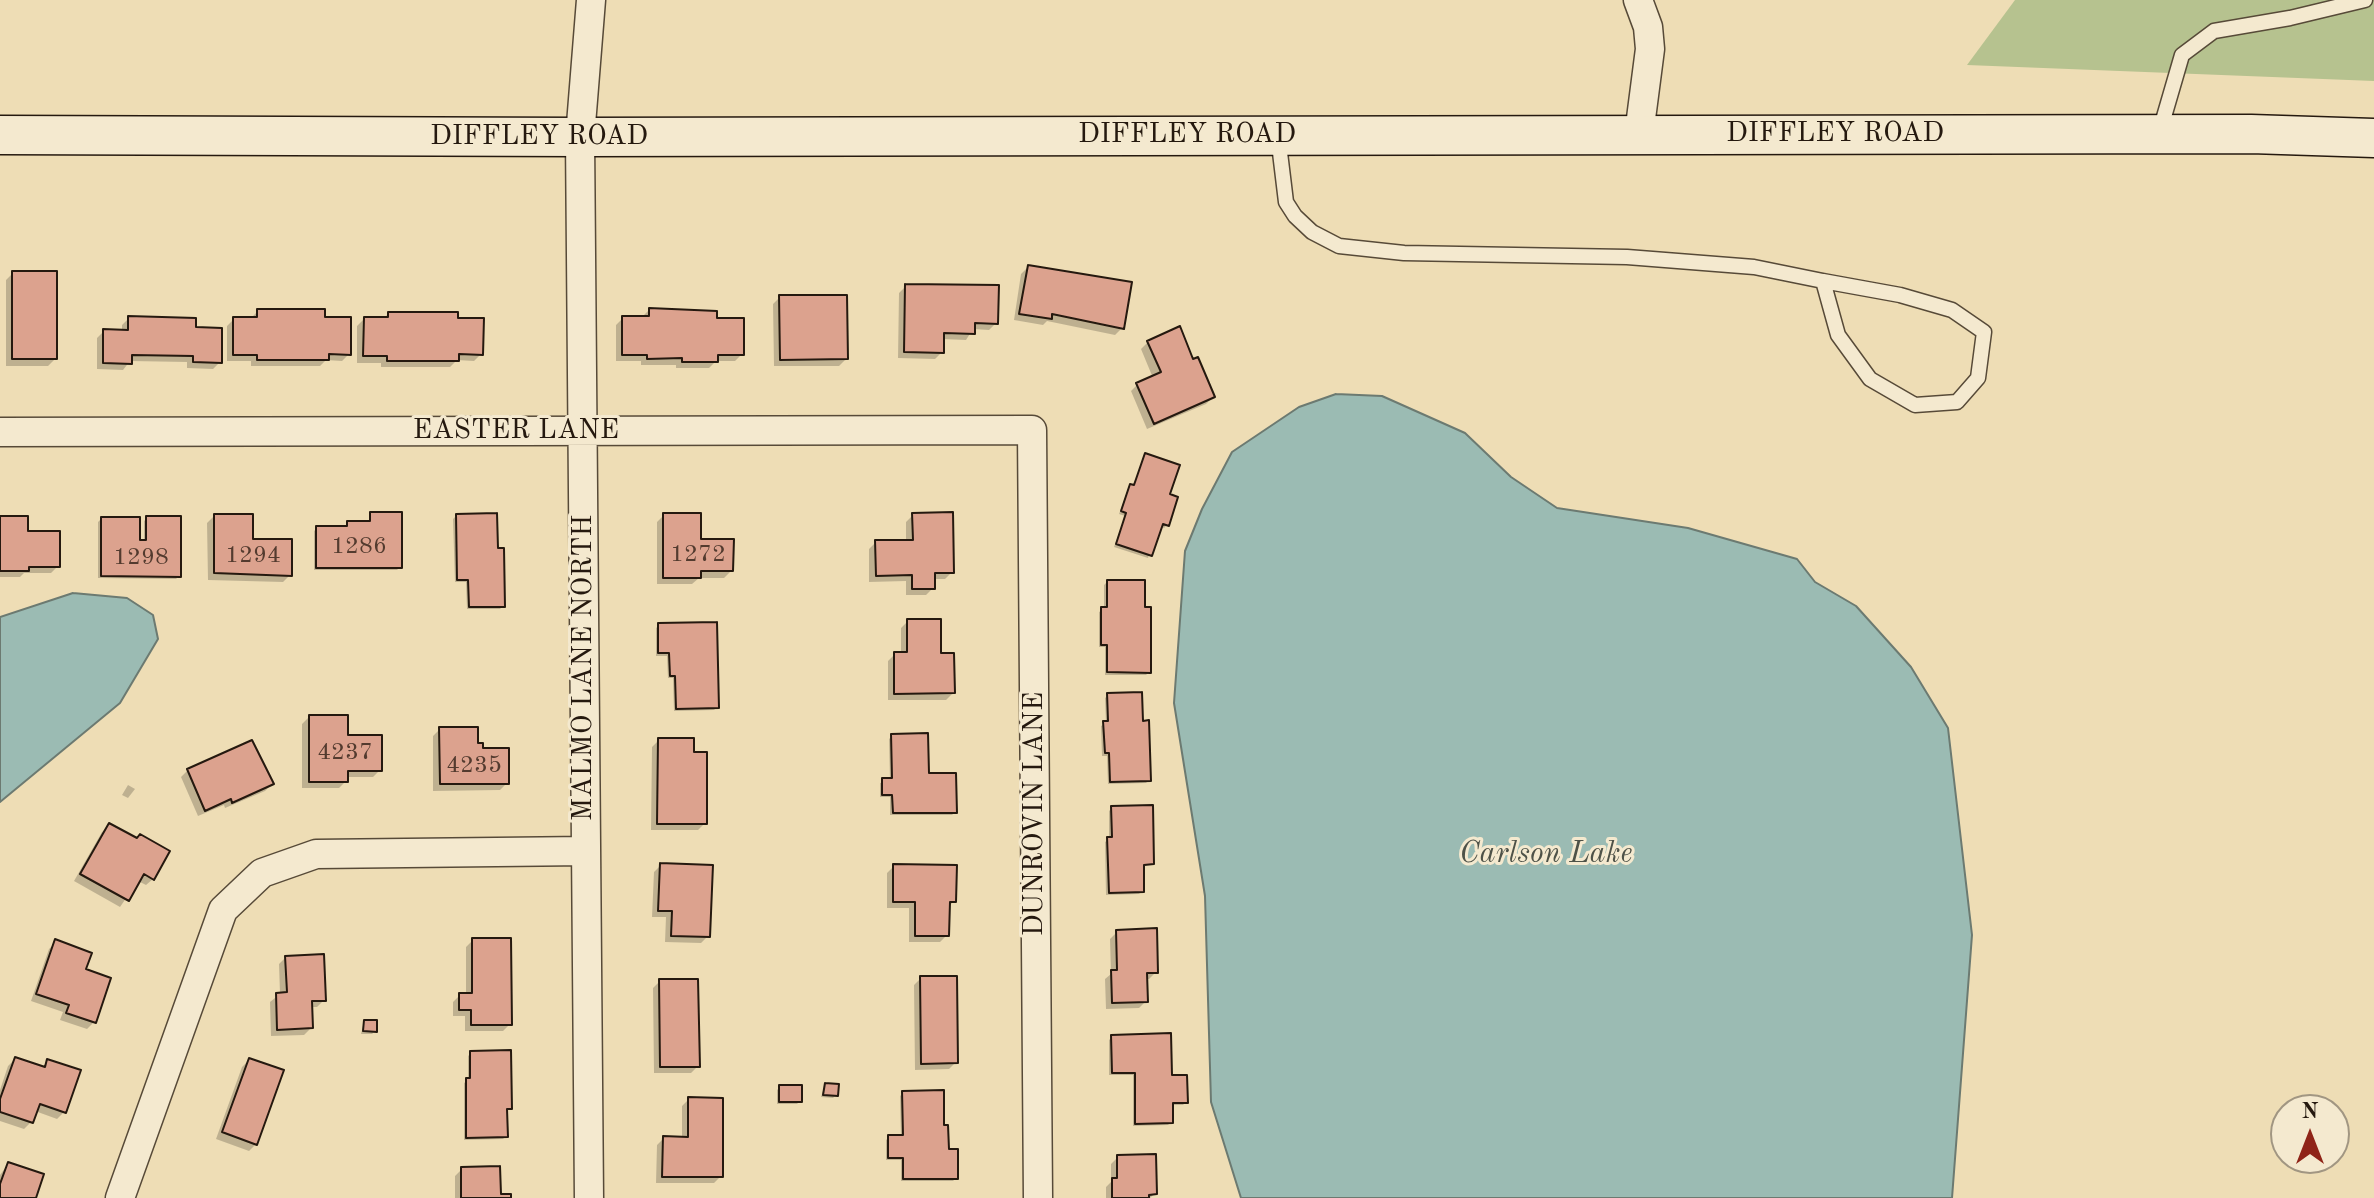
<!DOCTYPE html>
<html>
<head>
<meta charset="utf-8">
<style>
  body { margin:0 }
  #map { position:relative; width:2374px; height:1198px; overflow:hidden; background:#eeddb5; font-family:"Old Standard TT",serif }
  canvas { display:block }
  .north { position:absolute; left:2270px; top:1094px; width:80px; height:80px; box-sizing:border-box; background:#f4e9cf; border:2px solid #a19682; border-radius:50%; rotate:0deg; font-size:22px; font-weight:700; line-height:32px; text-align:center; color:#25190f }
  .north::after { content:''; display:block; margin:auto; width:28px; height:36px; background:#8f2418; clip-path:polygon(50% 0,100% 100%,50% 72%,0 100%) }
</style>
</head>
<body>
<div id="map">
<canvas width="2374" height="1198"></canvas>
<div class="north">N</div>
</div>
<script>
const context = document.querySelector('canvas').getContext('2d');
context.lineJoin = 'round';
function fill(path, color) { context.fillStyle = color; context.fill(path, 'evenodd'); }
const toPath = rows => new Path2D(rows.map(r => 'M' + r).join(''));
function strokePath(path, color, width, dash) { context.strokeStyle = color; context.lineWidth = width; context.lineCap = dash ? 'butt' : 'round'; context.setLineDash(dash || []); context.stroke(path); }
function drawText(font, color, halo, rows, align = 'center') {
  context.font = font + ' "Old Standard TT",serif'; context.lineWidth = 6; context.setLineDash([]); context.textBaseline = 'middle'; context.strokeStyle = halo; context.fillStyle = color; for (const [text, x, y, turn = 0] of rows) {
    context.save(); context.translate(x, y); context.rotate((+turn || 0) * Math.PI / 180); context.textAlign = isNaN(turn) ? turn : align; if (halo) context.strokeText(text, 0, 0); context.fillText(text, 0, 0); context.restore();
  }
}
fill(toPath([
  [2015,0,2374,0,2374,81,1967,65]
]), '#b6c28f');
const water = toPath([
  [1336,394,1382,396,1465,433,1511,477,1557,508,1688,528,1797,559,1815,582,1856,606,1911,667,1948,728,1972,935,1952,1198,1241,1198,1211,1102,1205,896,1174,703,1185,551,1202,509,1232,452,1299,407,1336,394],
  [73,593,127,598,153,615,158,639,120,703,0,802,0,617,73,593]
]);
fill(water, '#9bbbb3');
strokePath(water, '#6c7a71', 2);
fill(toPath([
  [1028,267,1122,328,1115,335,1047,321,1043,325,1014,320,1021,274],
  [13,273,55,359,48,366,6,366,6,280],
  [906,286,996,323,989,330,973,329,966,340,942,339,942,352,935,359,898,358,899,293],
  [780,297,846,359,839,366,774,366,773,304],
  [649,310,715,320,742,354,735,361,716,361,709,368,676,368,676,365,641,365,641,361,616,361,616,325,623,318,641,318],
  [258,311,323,319,349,354,342,361,326,360,320,366,251,366,251,361,227,361,227,326,234,319,251,318],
  [388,314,456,320,481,354,474,361,457,360,450,367,381,367,381,363,357,363,357,326,364,319,383,319],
  [129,318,194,329,220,362,213,369,187,368,187,362,130,361,123,370,97,369,97,338,104,331,122,332,122,325],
  [1148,342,1192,362,1213,397,1206,404,1147,429,1131,391,1138,384,1153,378,1141,349],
  [1145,456,1168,495,1167,525,1164,528,1160,526,1148,558,1114,547,1125,516,1119,514,1128,489,1133,486],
  [371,514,400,567,397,570,314,570,314,531,317,528,345,528,348,523,368,523],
  [664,515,700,541,731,571,724,578,699,578,692,584,657,584,657,522],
  [913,515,952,572,945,579,933,579,933,588,926,595,906,595,906,581,869,582,869,549,876,542,906,542,906,522],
  [214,516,251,542,290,575,283,582,208,580,207,523],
  [456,516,496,550,503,606,500,609,467,609,466,582,455,582,453,519],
  [0,518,26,533,58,566,51,573,24,573,20,577,0,577],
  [147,518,179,576,176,579,98,578,98,522,101,519,138,542,144,542,144,521],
  [1107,582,1149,672,1146,675,1105,675,1105,647,1099,647,1099,612,1104,609,1104,585],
  [908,621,939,655,953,693,946,700,888,700,888,661,895,654,901,654,901,628],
  [659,625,717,707,714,710,674,711,673,678,668,678,667,656,656,656,656,628],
  [1108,695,1149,780,1146,783,1108,784,1107,756,1102,756,1101,726,1106,723,1105,698],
  [309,717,346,737,380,770,373,777,346,777,346,781,339,788,302,788,302,724],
  [440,729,476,745,507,783,500,790,433,791,433,736],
  [892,736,955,812,952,815,890,815,890,797,880,797,880,783,890,780,889,739],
  [659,740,705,823,698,830,651,830,652,747],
  [188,770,272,784,265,791,225,808,224,805,198,816,181,777],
  [128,785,135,789,128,798,122,795],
  [1112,808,1152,863,1142,867,1142,891,1139,894,1106,895,1105,842,1109,839,1109,811],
  [109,826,153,879,146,885,138,881,120,907,74,881,102,832],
  [661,865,708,936,701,943,665,942,666,917,652,917,654,872],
  [894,866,954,901,947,908,947,935,940,942,909,942,909,908,887,908,887,873],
  [1117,932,1156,972,1149,979,1145,979,1146,1001,1139,1008,1106,1009,1105,979,1111,974,1110,939],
  [473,940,510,1024,503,1031,465,1031,465,1016,453,1016,453,1002,460,995,466,995,466,947],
  [56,942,84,971,94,1022,87,1029,60,1020,63,1012,31,1001,49,949],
  [286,957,324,1000,317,1007,310,1007,311,1028,304,1035,271,1036,270,1002,280,994,279,964],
  [921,978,956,1062,949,1069,915,1070,914,985],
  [660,981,698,1066,691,1073,654,1073,653,988],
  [364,1022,375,1031,372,1034,361,1034],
  [1112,1037,1170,1077,1186,1102,1183,1105,1171,1105,1171,1122,1168,1125,1133,1126,1133,1075,1109,1075,1109,1040],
  [471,1053,510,1108,505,1111,506,1136,503,1139,464,1140,464,1083,468,1080,468,1056],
  [15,1059,41,1068,48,1061,64,1112,57,1119,35,1111,31,1122,24,1129,0,1121,0,1090,8,1066],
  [249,1060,256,1144,249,1151,216,1139,242,1067],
  [825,1085,836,1095,833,1098,821,1097],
  [780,1087,800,1101,797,1104,777,1104,777,1090],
  [903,1093,942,1127,956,1178,953,1181,901,1181,901,1160,886,1160,886,1140,889,1137,901,1137,900,1096],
  [689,1099,721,1176,714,1183,656,1183,657,1145,664,1138,682,1138,682,1106],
  [1118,1157,1155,1193,1150,1198,1106,1198,1106,1187,1111,1182,1111,1164],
  [8,1164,34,1198,0,1198,0,1175],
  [462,1169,499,1196,509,1198,455,1198,455,1176]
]), '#0003');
const building = toPath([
  [1028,265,1132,282,1124,329,1052,314,1052,319,1019,314,1028,265],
  [12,271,57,271,57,359,12,359,12,271],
  [905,284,999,285,998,324,975,323,975,334,944,333,944,353,904,352,905,284],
  [779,295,847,295,848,359,780,360,779,295],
  [649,308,717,311,717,318,744,318,744,355,718,355,718,362,682,362,682,358,647,359,647,355,622,355,622,316,649,316,649,308],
  [257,309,325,309,325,317,351,317,351,355,329,354,329,360,257,360,257,355,233,355,233,317,257,317,257,309],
  [388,312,458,312,458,318,484,318,483,355,459,354,459,361,387,361,387,356,363,356,364,317,388,317,388,312],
  [128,316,196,318,196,327,222,328,222,363,193,362,193,356,132,355,132,364,103,363,103,329,128,330,128,316],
  [1180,326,1193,359,1198,357,1215,397,1154,424,1136,383,1161,372,1147,341,1180,326],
  [1145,453,1180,465,1170,494,1178,497,1169,526,1163,524,1152,556,1116,544,1126,513,1121,511,1130,484,1134,485,1145,453],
  [370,512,402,512,402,568,316,568,316,526,347,526,347,521,370,521,370,512],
  [953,512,954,573,935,573,935,589,912,589,912,575,876,576,875,540,913,540,912,513,953,512],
  [497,513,498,548,504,548,505,607,469,607,468,580,457,580,456,514,497,513],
  [663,513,701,513,701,539,734,539,733,571,701,571,701,578,663,578,663,513],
  [214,514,253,514,253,539,292,539,292,576,214,573,214,514],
  [0,516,28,516,28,531,60,531,60,567,29,567,29,571,0,571,0,516],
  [146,516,181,516,181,577,101,576,101,517,140,517,140,540,146,540,146,516],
  [1107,580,1145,580,1145,607,1151,607,1151,673,1107,672,1107,645,1101,645,1101,607,1107,607,1107,580],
  [907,619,941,619,941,653,954,653,955,693,894,694,894,652,907,652,907,619],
  [717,622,719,708,676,709,675,676,670,676,669,653,658,653,658,623,717,622],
  [1142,692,1143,721,1149,720,1151,781,1110,782,1109,753,1105,753,1103,721,1108,721,1107,693,1142,692],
  [309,715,348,715,348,735,382,735,382,771,348,771,348,782,309,782,309,715],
  [439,727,478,727,478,743,483,743,483,748,509,748,509,784,440,784,439,727],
  [928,733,929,773,956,773,957,813,893,813,892,795,882,795,882,778,892,778,891,734,928,733],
  [658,738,694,738,694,752,707,752,707,824,657,824,658,738],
  [252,740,274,784,232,803,231,799,205,811,187,769,252,740],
  [1153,805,1154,864,1144,865,1144,892,1109,893,1107,837,1112,837,1111,806,1153,805],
  [109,823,137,838,140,834,170,851,154,880,144,874,129,901,80,874,109,823],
  [660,863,713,865,710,937,671,936,672,911,658,911,660,863],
  [893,864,957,865,956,902,950,902,949,936,915,936,915,902,893,902,893,864],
  [1157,928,1158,973,1147,973,1148,1002,1112,1003,1111,970,1117,970,1116,930,1157,928],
  [472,938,511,938,512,1025,471,1025,471,1010,459,1010,459,993,472,993,472,938],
  [55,939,92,953,86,969,111,978,96,1023,66,1013,69,1005,36,994,55,939],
  [324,954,326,1001,312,1001,313,1028,277,1030,276,993,287,992,285,956,324,954],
  [920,976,957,976,958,1063,921,1064,920,976],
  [659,979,698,979,700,1067,660,1067,659,979],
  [364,1020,377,1020,377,1032,363,1031,364,1020],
  [1171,1033,1172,1075,1187,1075,1188,1103,1173,1103,1173,1123,1135,1124,1135,1073,1112,1073,1111,1035,1171,1033],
  [511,1050,512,1109,507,1109,508,1137,466,1138,466,1078,470,1078,470,1051,511,1050],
  [15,1057,45,1067,47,1059,81,1070,66,1113,40,1104,33,1123,0,1112,0,1099,15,1057],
  [249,1058,284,1070,257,1145,222,1132,249,1058],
  [825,1083,839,1084,838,1096,823,1095,825,1083],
  [779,1085,802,1085,802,1102,779,1102,779,1085],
  [944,1090,944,1125,948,1125,949,1149,958,1149,958,1179,903,1179,903,1158,888,1158,888,1135,903,1135,902,1091,944,1090],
  [688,1097,723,1098,723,1177,662,1177,663,1136,688,1137,688,1097],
  [1156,1154,1157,1194,1149,1195,1149,1198,1112,1198,1112,1178,1117,1178,1117,1155,1156,1154],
  [8,1162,44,1174,36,1198,0,1198,0,1184,8,1162],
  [500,1166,501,1194,511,1194,511,1198,461,1198,461,1167,500,1166]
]);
fill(building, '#dca28e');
strokePath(building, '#25190f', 2);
const service = toPath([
  [2159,134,2182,55,2214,31,2290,18,2365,0],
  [1278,136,1286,202,1295,216,1312,232,1339,246,1404,253,1627,257,1754,267,1823,281],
  [1823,281,1900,295,1952,310,1984,332,1978,378,1957,402,1915,405,1870,379,1838,335,1823,281]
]);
const minor = toPath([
  [1638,0,1648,27,1650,49,1639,134],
  [0,432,1032,430,1038,1198],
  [120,1198,223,910,262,873,316,854,586,851],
  [589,1198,580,137,591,0]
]);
const secondary = toPath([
  [0,135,580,137,2251,134,2374,138]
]);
strokePath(service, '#574a38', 17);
strokePath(minor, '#574a38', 31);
strokePath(secondary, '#25190f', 41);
strokePath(service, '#f4e9cf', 14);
strokePath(minor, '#f4e9cf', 28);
strokePath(secondary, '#f4e9cf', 38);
drawText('24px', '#533b2f', null, [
  ["1286",359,547],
  ["1272",698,555],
  ["1294",253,556],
  ["1298",141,558],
  ["4237",345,753],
  ["4235",474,766]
]);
drawText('28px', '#25190f', '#f4e9cf', [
  ["DIFFLEY ROAD",1835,134],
  ["DIFFLEY ROAD",1187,135],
  ["DIFFLEY ROAD",539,137],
  ["EASTER LANE",516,431],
  ["MALMO LANE NORTH",584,668,-90],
  ["DUNROVIN LANE",1035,814,-90]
]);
drawText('italic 30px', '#4e5248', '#f4e9cf', [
  ["Carlson Lake",1546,854]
]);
</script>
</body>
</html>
